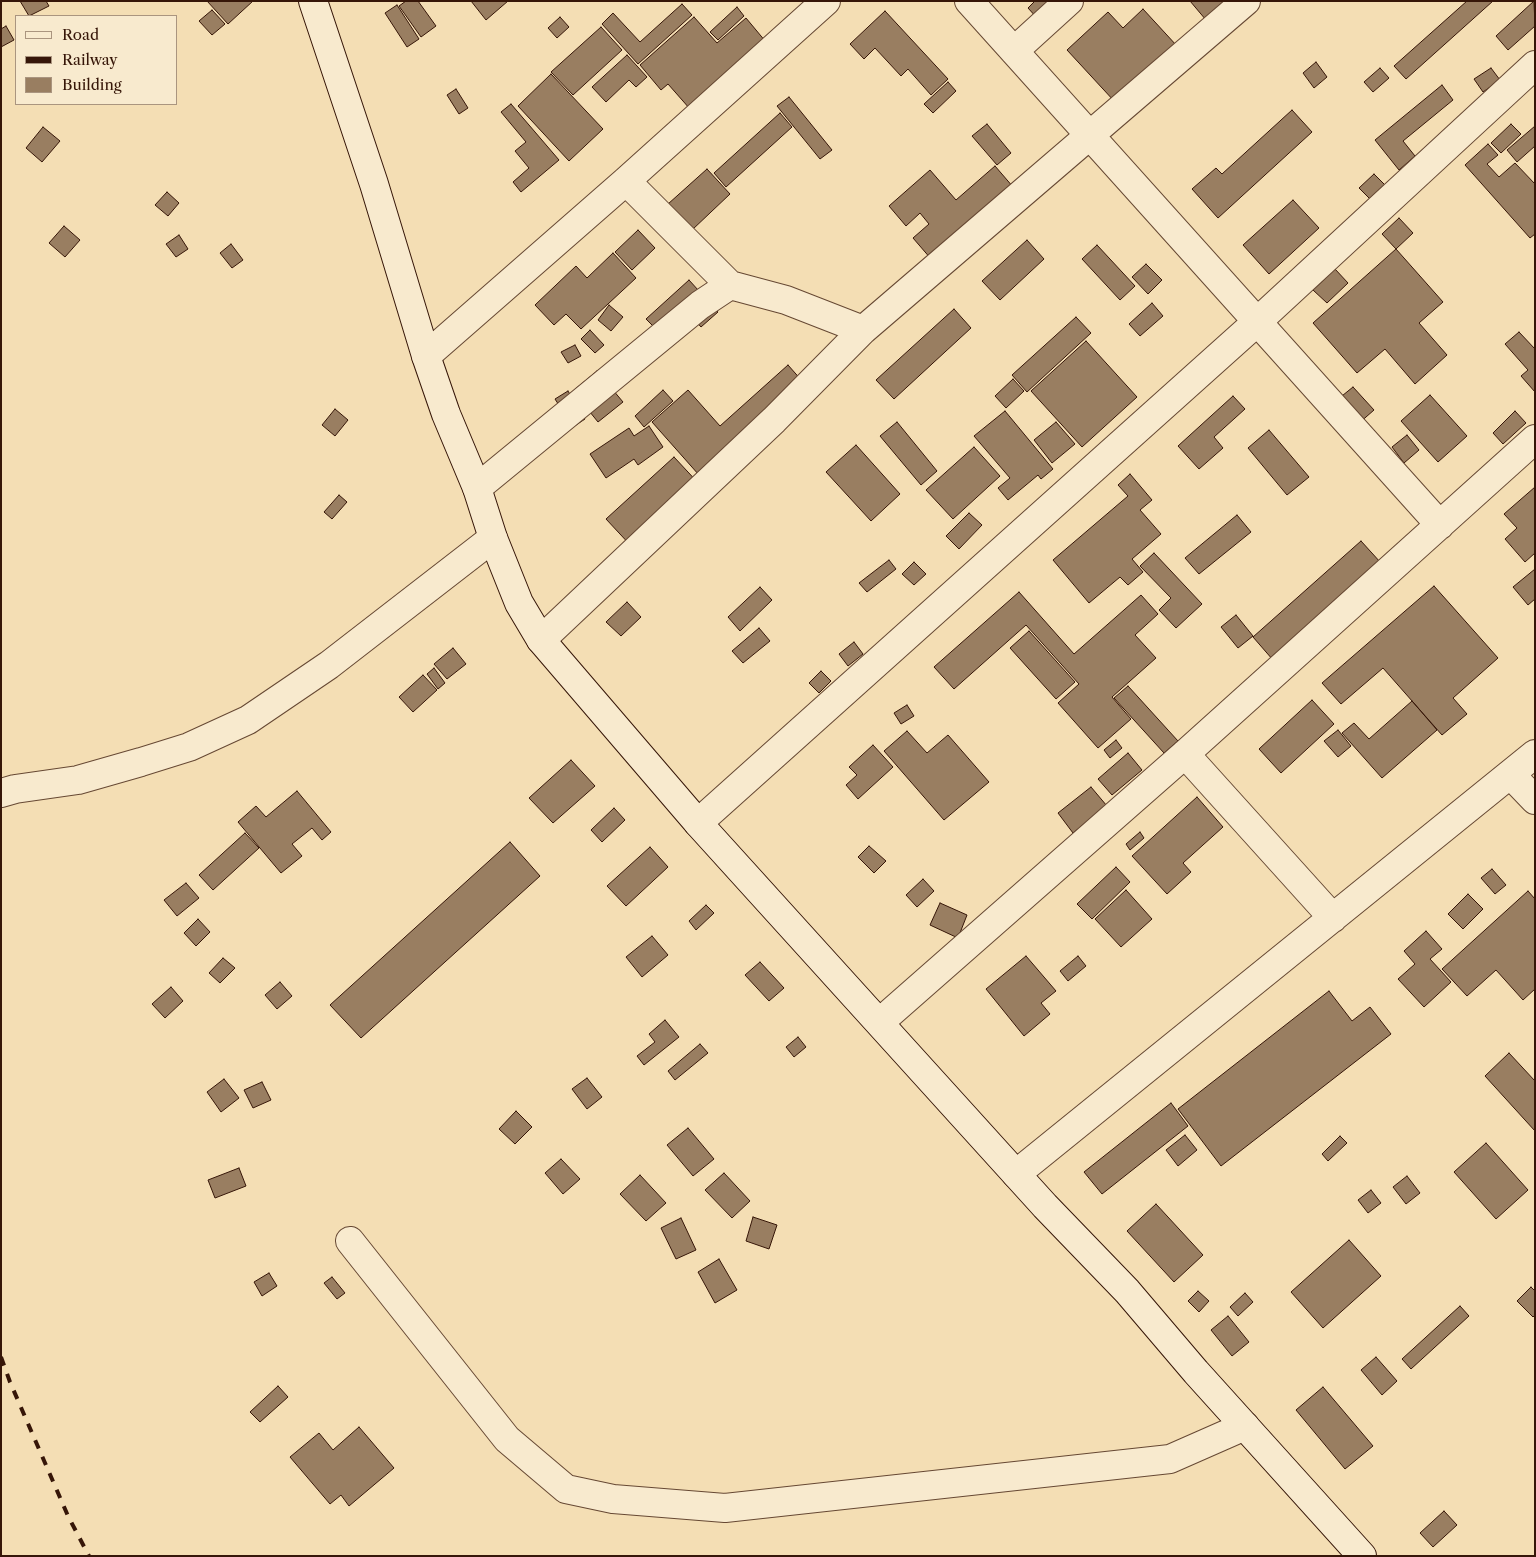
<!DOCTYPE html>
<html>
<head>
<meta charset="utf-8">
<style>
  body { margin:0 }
  #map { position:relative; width:1536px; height:1557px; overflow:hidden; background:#f4deb4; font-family:"Libre Caslon Text",serif }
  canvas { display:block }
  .frame { position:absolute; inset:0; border:2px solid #361608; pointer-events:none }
  .legend { position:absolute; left:15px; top:15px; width:162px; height:90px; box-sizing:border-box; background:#f8eace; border:1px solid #aa957f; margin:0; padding:6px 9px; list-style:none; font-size:15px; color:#361608 }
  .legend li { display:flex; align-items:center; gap:10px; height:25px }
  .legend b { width:25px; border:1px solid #aa957f }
</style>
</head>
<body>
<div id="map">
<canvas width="1536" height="1557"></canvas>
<div class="frame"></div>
<ul class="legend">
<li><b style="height:6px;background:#f8eace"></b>Road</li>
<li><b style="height:6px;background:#361608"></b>Railway</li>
<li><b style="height:14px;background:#997e61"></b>Building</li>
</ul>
</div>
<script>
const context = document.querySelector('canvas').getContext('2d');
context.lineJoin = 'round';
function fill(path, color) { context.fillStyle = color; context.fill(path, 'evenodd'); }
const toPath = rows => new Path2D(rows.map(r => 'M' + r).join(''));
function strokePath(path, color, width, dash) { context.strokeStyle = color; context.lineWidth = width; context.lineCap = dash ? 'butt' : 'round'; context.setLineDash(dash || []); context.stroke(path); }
const building = toPath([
  [20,1,46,1,49,6,29,16,20,1],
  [207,1,253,1,228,24,207,1],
  [406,1,418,1,436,26,421,37,399,6,406,1],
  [471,1,508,1,486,20,471,1],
  [1035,1,1052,1,1037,18,1028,8,1035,1],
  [1190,1,1227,1,1206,20,1190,1],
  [1467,1,1493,1,1406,79,1394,66,1467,1],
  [1534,1,1535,26,1508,50,1496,36,1534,1],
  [682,4,692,15,638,64,602,24,613,13,640,42,682,4],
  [397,5,419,39,407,47,385,13,397,5],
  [737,7,744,16,718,40,710,32,737,7],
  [1143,9,1177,46,1115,102,1067,50,1108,12,1123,28,1143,9],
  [212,10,225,24,212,35,199,21,212,10],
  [885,11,948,79,931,95,908,69,901,76,875,48,864,59,850,44,885,11],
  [560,17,569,27,557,38,548,28,560,17],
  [694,17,717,43,746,18,766,42,690,109,668,84,661,90,640,65,694,17],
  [6,26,14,40,1,47,1,29,6,26],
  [601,27,622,50,573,95,551,72,601,27],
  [627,55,647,77,636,87,629,80,606,102,592,87,627,55],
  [1316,62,1327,77,1314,88,1303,73,1316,62],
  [1380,68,1389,78,1373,92,1364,82,1380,68],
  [1491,68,1500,80,1483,92,1474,79,1491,68],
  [551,74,603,129,569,161,518,106,551,74],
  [948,82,956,91,933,113,924,104,948,82],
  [1442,85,1453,100,1403,141,1415,156,1399,170,1375,140,1442,85],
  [456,89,468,108,459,114,447,95,456,89],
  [789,97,832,150,820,159,777,106,789,97],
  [511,104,559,160,521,192,513,182,529,168,515,151,526,142,501,112,511,104],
  [1292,110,1312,132,1218,218,1192,189,1216,168,1222,174,1292,110],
  [780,113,792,127,726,187,714,173,780,113],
  [987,124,1011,153,997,165,972,136,987,124],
  [1511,124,1521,134,1501,153,1491,143,1511,124],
  [1535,126,1535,146,1517,162,1507,150,1535,126],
  [43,127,60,141,42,162,26,148,43,127],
  [1488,144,1498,155,1487,164,1499,177,1515,163,1535,184,1535,234,1530,238,1465,165,1488,144],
  [995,166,1020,195,938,267,913,238,929,224,920,213,906,226,889,206,930,170,956,200,995,166],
  [707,169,730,194,692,230,668,204,707,169],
  [1374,174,1387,187,1372,201,1359,188,1374,174],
  [167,192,179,203,168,216,155,205,167,192],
  [1293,200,1319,228,1269,274,1243,245,1293,200],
  [1399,218,1413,233,1396,249,1382,234,1399,218],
  [64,226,80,240,65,257,49,243,64,226],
  [638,230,655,248,632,270,615,252,638,230],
  [179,235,188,249,176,257,166,244,179,235],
  [1027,240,1044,259,1000,300,982,281,1027,240],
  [231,244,243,260,232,268,220,253,231,244],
  [1097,245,1135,286,1120,300,1082,259,1097,245],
  [1396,249,1443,302,1419,323,1447,355,1415,384,1385,349,1357,373,1313,323,1396,249],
  [613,253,636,278,581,329,566,314,554,325,535,305,576,266,587,278,613,253],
  [1146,264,1162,280,1148,294,1132,277,1146,264],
  [1335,269,1348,283,1327,303,1313,290,1335,269],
  [689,280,718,312,701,327,686,310,660,333,646,319,689,280],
  [1152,303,1163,316,1140,336,1129,324,1152,303],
  [609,305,623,317,611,331,598,320,609,305],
  [954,309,971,328,894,399,876,380,954,309],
  [1076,317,1091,333,1027,392,1012,375,1076,317],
  [590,330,604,345,595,353,581,339,590,330],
  [1519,332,1535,349,1535,392,1521,376,1528,370,1505,344,1519,332],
  [1086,341,1137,397,1082,447,1031,391,1086,341],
  [575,345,581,356,568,363,561,352,575,345],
  [788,365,803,382,699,475,652,422,688,390,720,426,788,365],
  [597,371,623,402,598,422,573,391,597,371],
  [1013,379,1024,391,1006,408,995,396,1013,379],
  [1353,387,1374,410,1358,424,1337,400,1353,387],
  [663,390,673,401,644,427,635,416,663,390],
  [568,391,585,419,573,427,555,399,568,391],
  [1430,395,1467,436,1438,462,1401,421,1430,395],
  [1233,396,1245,409,1214,437,1223,448,1199,469,1178,446,1233,396],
  [335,409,348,420,335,436,322,425,335,409],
  [1005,411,1053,469,1041,479,1038,475,1008,500,998,488,1010,478,974,436,1005,411],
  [1515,411,1526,423,1503,444,1493,433,1515,411],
  [897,422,937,471,921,485,880,436,897,422],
  [1056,422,1075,444,1052,463,1034,440,1056,422],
  [649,426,663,447,638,465,634,459,606,478,590,454,629,428,634,436,649,426],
  [1269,430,1309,477,1287,495,1248,448,1269,430],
  [1407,435,1419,450,1404,463,1392,447,1407,435],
  [856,445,900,494,871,521,826,472,856,445],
  [974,447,1000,476,953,519,926,490,974,447],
  [674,457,701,486,633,548,606,519,674,457],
  [1130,474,1152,500,1140,510,1161,534,1132,559,1143,572,1128,585,1120,577,1089,603,1053,560,1128,496,1118,485,1130,474],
  [1535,487,1535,553,1525,562,1505,539,1517,528,1504,514,1535,487],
  [339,495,347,502,332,519,324,512,339,495],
  [969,513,982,525,959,549,946,536,969,513],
  [1237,515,1251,532,1199,574,1185,558,1237,515],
  [1361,541,1381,563,1273,660,1253,637,1361,541],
  [1154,553,1202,604,1176,628,1159,610,1171,598,1140,566,1154,553],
  [889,560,896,569,867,592,859,583,889,560],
  [914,562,926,574,914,585,902,574,914,562],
  [1535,569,1535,599,1528,605,1513,587,1535,569],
  [1434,586,1498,658,1453,698,1467,714,1442,735,1383,668,1341,704,1322,683,1434,586],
  [760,587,772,600,740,631,728,617,760,587],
  [1019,592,1074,654,1141,595,1158,614,1135,635,1156,658,1112,697,1131,719,1098,748,1058,703,1079,684,1026,625,954,689,934,667,1019,592],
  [627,602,641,617,621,636,606,622,627,602],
  [1236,615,1253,636,1238,648,1221,627,1236,615],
  [759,628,770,641,743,663,732,651,759,628],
  [1029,631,1075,682,1056,699,1010,648,1029,631],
  [854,642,863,654,848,666,839,654,854,642],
  [453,648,466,664,447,679,434,664,453,648],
  [434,668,445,683,438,689,427,674,434,668],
  [821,671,831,681,819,693,809,683,821,671],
  [423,675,437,690,413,712,399,697,423,675],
  [1128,686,1178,741,1164,753,1114,698,1128,686],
  [1312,700,1334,724,1281,773,1259,749,1312,700],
  [1412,701,1437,730,1382,778,1342,733,1354,723,1369,739,1412,701],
  [907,705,914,716,901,724,894,713,907,705],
  [1338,730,1351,746,1338,757,1324,741,1338,730],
  [907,731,927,753,948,735,989,782,944,820,884,751,907,731],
  [1116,740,1122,748,1110,758,1104,750,1116,740],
  [873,745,893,767,858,799,846,785,857,775,849,767,873,745],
  [1128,753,1142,770,1112,795,1098,779,1128,753],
  [571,760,595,786,553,823,529,798,571,760],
  [1091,787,1107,806,1073,833,1058,813,1091,787],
  [297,791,331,832,322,840,312,828,292,844,302,856,281,873,238,822,256,806,266,817,297,791],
  [1197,797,1223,827,1183,863,1191,872,1167,894,1132,856,1197,797],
  [614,808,625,820,602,842,591,830,614,808],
  [1140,832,1144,838,1130,850,1126,844,1140,832],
  [245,833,259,848,213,890,199,875,245,833],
  [510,842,540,876,361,1038,330,1005,510,842],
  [869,846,886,861,874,873,858,857,869,846],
  [650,847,668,867,626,906,607,886,650,847],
  [1116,867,1130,882,1092,919,1077,904,1116,867],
  [1492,869,1506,885,1495,894,1481,878,1492,869],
  [923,879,934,891,917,907,906,895,923,879],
  [186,883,199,898,177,916,164,900,186,883],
  [1126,890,1152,919,1121,947,1095,919,1126,890],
  [1528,891,1535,899,1535,989,1523,1000,1496,970,1467,996,1442,969,1528,891],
  [1468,894,1483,909,1463,929,1448,914,1468,894],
  [940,903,967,915,958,938,930,925,940,903],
  [706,905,714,913,696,930,689,921,706,905],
  [198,919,210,932,196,946,184,933,198,919],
  [1426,931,1442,949,1430,959,1451,982,1424,1007,1398,979,1415,964,1404,951,1426,931],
  [652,936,668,955,642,977,626,957,652,936],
  [1026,956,1056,991,1041,1003,1050,1014,1024,1036,986,989,1026,956],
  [1078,956,1086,966,1068,981,1060,971,1078,956],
  [223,958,235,968,220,983,209,973,223,958],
  [760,962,784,988,769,1001,745,975,760,962],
  [280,982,292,996,277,1009,265,995,280,982],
  [171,987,183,1001,165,1018,152,1004,171,987],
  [1329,991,1352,1021,1370,1007,1391,1034,1221,1166,1178,1109,1329,991],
  [665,1020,679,1037,644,1065,637,1056,655,1042,649,1034,665,1020],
  [798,1037,806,1047,794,1057,786,1047,798,1037],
  [700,1044,708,1053,675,1080,668,1071,700,1044],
  [1509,1053,1535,1081,1535,1131,1485,1076,1509,1053],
  [587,1078,602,1097,587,1109,572,1089,587,1078],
  [224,1079,239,1098,221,1112,207,1092,224,1079],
  [262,1082,271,1100,253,1108,244,1090,262,1082],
  [1171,1103,1188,1126,1102,1194,1084,1172,1171,1103],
  [516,1111,532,1127,515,1144,499,1129,516,1111],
  [688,1128,714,1159,693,1176,667,1145,688,1128],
  [1185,1135,1197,1150,1178,1166,1166,1150,1185,1135],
  [1340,1136,1347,1143,1328,1161,1322,1154,1340,1136],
  [1486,1143,1528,1190,1496,1219,1454,1172,1486,1143],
  [561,1159,580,1179,563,1194,545,1173,561,1159],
  [239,1168,246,1186,215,1198,208,1180,239,1168],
  [724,1173,750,1201,732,1218,705,1190,724,1173],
  [640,1175,666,1203,646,1221,620,1194,640,1175],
  [1407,1176,1420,1193,1406,1204,1393,1187,1407,1176],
  [1371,1190,1381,1203,1368,1213,1358,1200,1371,1190],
  [1156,1204,1203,1255,1174,1282,1127,1231,1156,1204],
  [753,1217,777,1225,769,1249,746,1241,753,1217],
  [681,1218,696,1250,676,1259,661,1228,681,1218],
  [1349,1240,1381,1276,1323,1328,1291,1292,1349,1240],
  [719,1259,737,1290,715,1303,698,1272,719,1259],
  [269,1273,277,1286,262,1296,254,1282,269,1273],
  [332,1277,345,1293,337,1299,324,1283,332,1277],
  [1531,1287,1535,1291,1535,1315,1533,1317,1517,1301,1531,1287],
  [1198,1291,1209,1301,1199,1312,1188,1301,1198,1291],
  [1245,1293,1253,1302,1238,1316,1230,1307,1245,1293],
  [1460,1306,1469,1316,1411,1369,1402,1359,1460,1306],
  [1228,1316,1249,1342,1232,1356,1211,1330,1228,1316],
  [1376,1357,1397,1381,1382,1395,1361,1370,1376,1357],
  [278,1386,288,1397,260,1422,250,1412,278,1386],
  [1323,1387,1373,1446,1345,1469,1296,1410,1323,1387],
  [359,1427,394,1468,349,1506,341,1495,330,1504,290,1457,319,1433,333,1450,359,1427],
  [1444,1511,1457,1525,1433,1547,1420,1533,1444,1511]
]);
fill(building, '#997e61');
strokePath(building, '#361608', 1);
const minor = toPath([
  [969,1,1440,525],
  [1014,51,1069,1],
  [626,181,730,285,786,300,863,330],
  [426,356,626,181,826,1],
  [477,488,700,305,730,285],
  [541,640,774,420,863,330,1246,1],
  [1185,754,1333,918],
  [1511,775,1535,800],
  [698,823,1258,321,1535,65],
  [880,1022,1185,754,1535,439],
  [1016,1174,1535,754],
  [350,1241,507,1439,566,1489,613,1499,725,1508,1170,1459,1245,1426]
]);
const tertiary = toPath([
  [1,793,15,789,78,780,141,762,189,747,248,720,329,665,493,538]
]);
const secondary = toPath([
  [313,1,374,184,426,356,446,414,477,488,493,538,519,603,541,640,698,823,1045,1206,1127,1291,1196,1372,1362,1556]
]);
strokePath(minor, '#664833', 30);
strokePath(tertiary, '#664833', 30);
strokePath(secondary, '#361608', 30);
strokePath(minor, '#f8eace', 28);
strokePath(tertiary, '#f8eace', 28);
strokePath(secondary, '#f8eace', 28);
strokePath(toPath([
  [1,1357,10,1382,68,1516,89,1556]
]), '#361608', 4, [9, 9]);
</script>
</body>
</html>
